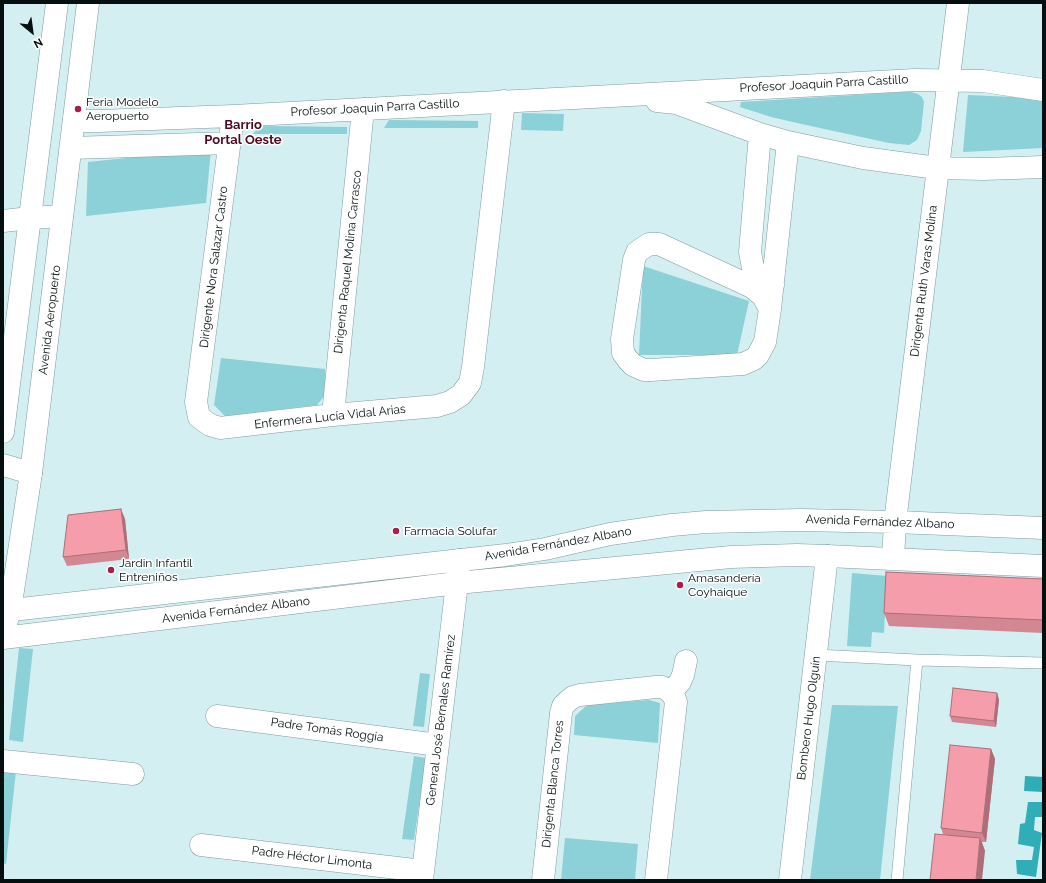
<!DOCTYPE html>
<html>
<head>
<meta charset="utf-8">
<style>
  body { margin:0 }
  #map { position:relative; width:1046px; height:883px; overflow:hidden; background:#d3eff2; font-family:Raleway,sans-serif }
  canvas { display:block }
  .frame { position:absolute; inset:0; border:4px solid #060f10; pointer-events:none }
  .north { position:absolute; left:12px; top:12px; width:40px; height:40px; -webkit-text-stroke:3px #fff; paint-order:stroke; rotate:151deg; font-size:11px; font-weight:700; line-height:16px; text-align:center; color:#060f10 }
  .north::after { content:''; display:block; margin:auto; width:14px; height:18px; background:#060f10; clip-path:polygon(50% 0,100% 100%,50% 72%,0 100%) }
</style>
</head>
<body>
<div id="map">
<canvas width="1046" height="883"></canvas>
<div class="frame"></div>
<div class="north">N</div>
</div>
<script>
const context = document.querySelector('canvas').getContext('2d');
context.lineJoin = 'round';
function fill(path, color) { context.fillStyle = color; context.fill(path, 'evenodd'); }
const toPath = rows => new Path2D(rows.map(r => 'M' + r).join(''));
function strokePath(path, color, width, dash) { context.strokeStyle = color; context.lineWidth = width; context.lineCap = dash ? 'butt' : 'round'; context.setLineDash(dash || []); context.stroke(path); }
function drawText(font, color, halo, rows, align = 'center') {
  context.font = font + ' Raleway,sans-serif'; context.lineWidth = 3; context.setLineDash([]); context.textBaseline = 'middle'; context.strokeStyle = halo; context.fillStyle = color; for (const [text, x, y, turn = 0] of rows) {
    context.save(); context.translate(x, y); context.rotate((+turn || 0) * Math.PI / 180); context.textAlign = isNaN(turn) ? turn : align; if (halo) context.strokeText(text, 0, 0); context.fillText(text, 0, 0); context.restore();
  }
}
fill(toPath([
  [904,92,911,92,918,94,922,97,924,102,921,131,917,140,909,145,889,143,806,125,771,117,740,107,741,102],
  [968,95,1036,98,1043,101,1043,148,963,152],
  [522,113,564,114,563,131,521,130],
  [389,120,478,121,478,128,384,128],
  [259,126,347,127,347,134,253,134],
  [211,149,206,203,86,216,88,162],
  [643,266,749,301,737,355,639,355],
  [221,358,325,369,326,394,317,405,225,416,214,405],
  [852,573,887,576,884,633,872,632,871,647,847,646],
  [19,648,33,649,23,742,9,740],
  [420,673,430,674,424,727,413,726],
  [649,700,660,703,658,743,574,735,575,716,587,705],
  [832,705,898,706,880,880,810,880],
  [414,756,426,758,414,840,402,839],
  [3,770,16,771,6,864,3,863],
  [565,838,638,844,635,880,561,880]
]), '#8cd1d7');
fill(toPath([
  [1025,776,1043,777,1043,792,1024,791],
  [1028,802,1043,802,1042,817,1035,817,1034,830,1042,833,1036,877,1017,874,1016,860,1032,860,1034,847,1018,844,1020,824,1025,823]
]), '#2faeb8');
const lane = toPath([
  [816,655,917,660,1043,663],
  [897,880,917,660]
]);
const street = toPath([
  [958,3,895,522,1043,528],
  [657,101,676,103,760,134,788,142,863,158,937,168,984,169,1043,167],
  [233,116,196,402,199,417,210,425,220,428,333,415,437,406,450,402,461,395,470,383,473,367,504,101],
  [74,121,99,121,233,116,915,80,983,81,1043,90],
  [760,134,750,252,753,268,758,275,765,281,773,285],
  [71,148,230,143],
  [3,221,30,218,62,216],
  [770,309,763,296,752,287,659,244,649,244,637,252,634,260,622,339,623,353,629,361,633,365,644,370,651,370,743,364,754,359,758,355,765,342,770,309,788,142],
  [333,415,363,109],
  [3,465,31,473],
  [671,692,680,682,683,675,686,661],
  [217,716,438,745],
  [3,761,133,774],
  [201,845,423,871],
  [422,880,457,583,459,560],
  [543,880,561,713,563,706,568,701,573,697,580,695,656,687,662,687,671,692,674,697,676,702,656,880],
  [790,880,827,556]
]);
const secondary = toPath([
  [3,432,57,3],
  [3,611,506,555,545,549,610,534,672,525,706,522,801,520,895,522,893,559],
  [6,624,10,610,31,473,88,3],
  [3,638,457,583,731,557,797,555,827,556,1043,566]
]);
strokePath(lane, '#809b9d', 12);
strokePath(street, '#809b9d', 23);
strokePath(secondary, '#809b9d', 23);
strokePath(lane, '#fff', 11);
strokePath(street, '#fff', 22);
strokePath(secondary, '#fff', 22);
fill(toPath([
  [125,519,129,559,67,566,63,557],
  [1043,579,1043,633,889,626,884,613],
  [997,693,999,700,996,727,952,722,950,716],
  [991,749,995,759,986,842,982,842,985,851,943,834,941,828]
]), '#d38793');
fill(toPath([
  [121,509,125,519,129,559,126,550],
  [997,693,999,700,996,727,994,721],
  [991,749,995,759,986,842,982,833],
  [980,838,985,851,982,880,976,880]
]), '#ac6e78');
const building = toPath([
  [121,509,126,550,63,557,68,515,121,509],
  [886,572,1043,579,1043,620,884,613,886,572],
  [953,688,997,693,994,721,950,716,953,688],
  [950,745,991,749,982,833,941,828,950,745],
  [935,834,980,838,976,880,930,880,935,834]
]);
fill(building, '#f59dab');
strokePath(building, '#ac6e78', 1);
for (const [x, y, r, color] of [
  [78,109,4,"#ae1b4b"],
  [396,531,4,"#ae1b4b"],
  [111,570,4,"#ae1b4b"],
  [680,585,4,"#ae1b4b"]
]) { const dot = new Path2D(); dot.arc(x, y, r, 0, 2 * Math.PI); context.fillStyle = color; context.fill(dot); strokePath(dot, '#fff', 1.5); }
drawText('12px', '#060f10', '#fff', [
  ["Profesor Joaquín Parra Castillo",824,84,-3],
  ["Profesor Joaquín Parra Castillo",375,108,-3],
  ["Dirigenta Raquel Molina Carrasco",348,262,-84],
  ["Dirigente Nora Salazar Castro",214,267,-83],
  ["Dirigenta Ruth Varas Molina",924,281,-83],
  ["Avenida Aeropuerto",50,320,-83],
  ["Enfermera Lucía Vidal Arias",330,417,-6],
  ["Avenida Fernández Albano",880,522,2],
  ["Avenida Fernández Albano",558,544,-10],
  ["Avenida Fernández Albano",236,610,-7],
  ["Bombero Hugo Olguín",809,718,-83],
  ["General José Bernales Ramírez",441,720,-83],
  ["Padre Tomás Roggia",327,730,8],
  ["Dirigenta Blanca Torres",553,784,-84],
  ["Padre Héctor Limonta",312,858,7]
]);
drawText('12px', '#060f10', '#fff', [
  ["Feria Modelo",86,102],
  ["Aeropuerto",86,116],
  ["Farmacia Solufar",404,531],
  ["Jardin Infantil",119,563],
  ["Entreniños",119,577],
  ["Amasandería",688,578],
  ["Coyhaique",688,592]
], 'left');
drawText('bold 13px', '#4e091e', '#fff', [
  ["Barrio",243,125],
  ["Portal Oeste",243,140]
]);
</script>
</body>
</html>
